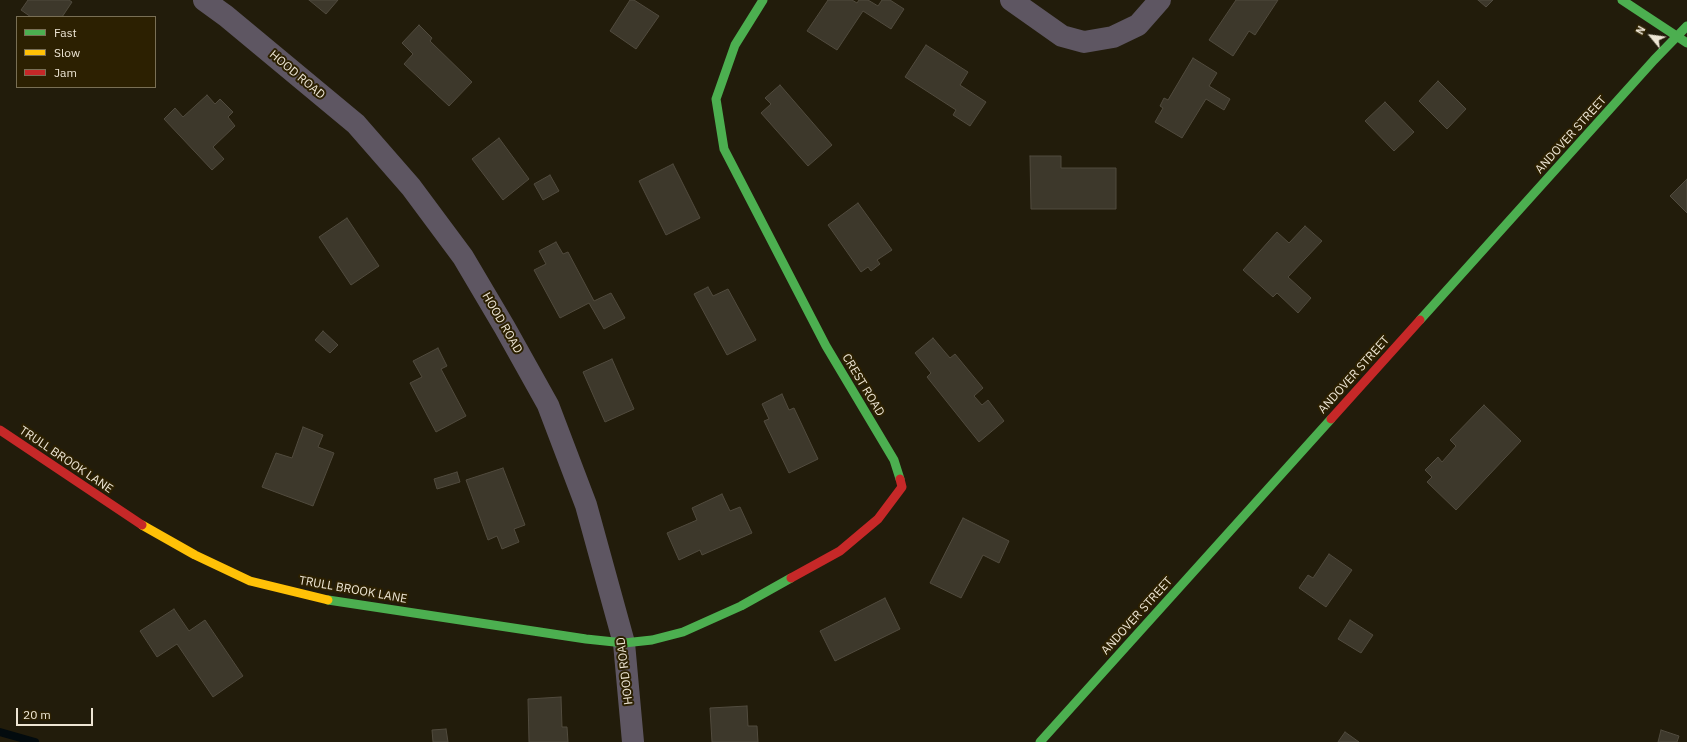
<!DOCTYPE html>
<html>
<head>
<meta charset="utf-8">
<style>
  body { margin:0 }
  #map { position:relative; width:1687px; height:742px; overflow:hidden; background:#221c0b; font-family:"IBM Plex Sans",sans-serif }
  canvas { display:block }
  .legend { position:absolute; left:16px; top:16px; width:140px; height:72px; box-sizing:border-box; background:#2c2001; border:1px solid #796f55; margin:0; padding:5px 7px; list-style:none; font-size:12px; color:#ede5d4 }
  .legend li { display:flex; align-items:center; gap:8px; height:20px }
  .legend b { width:20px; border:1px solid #796f55 }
  .north { position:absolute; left:1631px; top:16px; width:40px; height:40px; -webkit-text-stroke:3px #2c2001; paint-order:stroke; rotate:299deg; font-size:11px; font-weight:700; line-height:16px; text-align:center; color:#ede5d4 }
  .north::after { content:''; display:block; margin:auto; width:14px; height:18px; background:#ede5d4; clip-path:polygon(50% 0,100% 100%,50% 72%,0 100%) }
  .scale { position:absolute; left:16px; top:708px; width:77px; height:18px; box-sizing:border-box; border:2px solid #ede5d4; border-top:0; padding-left:5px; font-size:12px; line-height:14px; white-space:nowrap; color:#ede5d4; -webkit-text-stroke:3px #2c2001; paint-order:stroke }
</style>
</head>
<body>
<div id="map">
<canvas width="1687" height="742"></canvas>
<ul class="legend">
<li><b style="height:5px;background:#4caf50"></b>Fast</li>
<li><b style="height:5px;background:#ffc107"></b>Slow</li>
<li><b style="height:5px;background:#c62828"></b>Jam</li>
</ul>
<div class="north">N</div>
<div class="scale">20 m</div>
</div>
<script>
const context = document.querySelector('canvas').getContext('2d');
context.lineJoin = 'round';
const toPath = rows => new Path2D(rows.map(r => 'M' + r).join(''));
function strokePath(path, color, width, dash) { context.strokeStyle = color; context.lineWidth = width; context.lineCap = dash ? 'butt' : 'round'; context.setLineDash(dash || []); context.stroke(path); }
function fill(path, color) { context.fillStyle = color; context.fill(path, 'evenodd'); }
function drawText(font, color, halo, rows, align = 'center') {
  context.font = font + ' "IBM Plex Sans",sans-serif'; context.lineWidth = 4; context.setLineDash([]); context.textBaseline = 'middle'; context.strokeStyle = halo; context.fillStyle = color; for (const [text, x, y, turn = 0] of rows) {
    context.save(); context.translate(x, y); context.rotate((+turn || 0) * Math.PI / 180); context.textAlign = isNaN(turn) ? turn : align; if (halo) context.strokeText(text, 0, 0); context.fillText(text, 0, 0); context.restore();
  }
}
strokePath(toPath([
  [0,732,35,742]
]), '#030b0e', 8);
const building = toPath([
  [28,0,69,0,72,2,62,17,31,17,21,10,28,0],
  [309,0,338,0,326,14,309,0],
  [630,0,634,0,659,16,636,49,610,31,630,0],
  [828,0,852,0,857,3,859,0,868,0,878,6,882,0,890,0,904,9,891,29,863,11,837,50,807,31,828,0],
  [1236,0,1278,0,1255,35,1249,31,1233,56,1209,40,1236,0],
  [1478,0,1493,0,1486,7,1478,0],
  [419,25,432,38,430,41,472,82,449,106,404,64,413,54,402,43,419,25],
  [926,45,968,72,960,85,986,102,970,126,953,115,956,110,905,77,926,45],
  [1193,58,1217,73,1209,86,1230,99,1224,110,1206,99,1182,138,1155,122,1163,108,1160,106,1164,98,1168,100,1193,58],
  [1438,81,1466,109,1447,129,1419,101,1438,81],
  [780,85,832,145,808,166,761,113,771,104,765,98,780,85],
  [207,95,215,104,220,99,233,112,228,117,235,126,213,147,224,159,212,170,164,119,175,108,183,117,207,95],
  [1385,102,1414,132,1394,151,1365,121,1385,102],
  [499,138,529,179,503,200,472,159,499,138],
  [1030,156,1061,156,1061,168,1116,168,1116,209,1031,209,1030,156],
  [673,164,700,218,666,235,639,181,673,164],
  [550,175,559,191,543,200,534,184,550,175],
  [1687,179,1687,213,1670,196,1687,179],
  [858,203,892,250,877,260,880,264,871,271,868,267,861,272,828,225,858,203],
  [347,218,379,266,351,285,319,237,347,218],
  [1305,226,1322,241,1288,277,1311,298,1298,313,1277,293,1273,297,1243,270,1277,232,1289,243,1305,226],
  [556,242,563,254,568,252,594,301,611,293,625,318,604,329,589,303,560,318,534,270,546,264,539,251,556,242],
  [708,287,713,296,728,289,756,340,727,355,694,294,708,287],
  [323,331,338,345,330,353,315,340,323,331],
  [933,338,950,358,955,354,983,388,974,396,982,405,988,400,1004,421,979,442,927,377,931,373,915,353,933,338],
  [438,348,447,366,441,369,466,416,436,432,410,383,422,377,413,361,438,348],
  [612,359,634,409,605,422,583,372,612,359],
  [782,394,789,410,794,408,818,459,789,473,764,421,769,419,762,404,782,394],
  [1484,405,1521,441,1456,510,1427,482,1432,477,1425,470,1438,457,1442,462,1456,446,1450,440,1484,405],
  [303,427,323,435,318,447,334,453,313,506,262,487,276,453,292,458,303,427],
  [503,468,525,525,514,529,519,542,502,549,497,536,488,540,466,480,503,468],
  [457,472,460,482,437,489,434,479,457,472],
  [722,494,730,511,740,507,752,533,702,555,700,550,679,560,667,533,697,520,692,508,722,494],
  [963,518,1009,541,999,563,983,555,961,598,930,583,963,518],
  [1329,554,1352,570,1326,607,1299,588,1308,575,1313,578,1329,554],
  [885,598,900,629,835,661,820,631,885,598],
  [174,609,189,631,205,620,243,676,213,697,177,644,157,657,140,631,174,609],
  [1350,620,1373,635,1361,653,1338,639,1350,620],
  [561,697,562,727,567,727,568,742,529,742,528,699,561,697],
  [747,706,748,726,757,726,758,742,712,742,710,708,747,706],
  [446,729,448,742,433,742,432,730,446,729],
  [1661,730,1679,736,1677,742,1658,742,1661,730],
  [1345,732,1359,742,1338,742,1345,732]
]);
fill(building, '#3d382b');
strokePath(building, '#514b3e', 1);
strokePath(toPath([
  [204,0,226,16,356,124,411,187,463,257,505,328,548,405,586,505,624,643,633,742],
  [1011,0,1062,36,1084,42,1113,37,1138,25,1160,0]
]), '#5e5662', 22);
strokePath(toPath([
  [763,0,735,45,716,99,724,149,826,346,894,460,900,479],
  [1622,0,1687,43],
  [1420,320,1654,60,1687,26],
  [328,600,586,639,624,643,652,640,683,632,741,606,791,578],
  [1040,742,1331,419]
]), '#4caf50', 9);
strokePath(toPath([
  [142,525,195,555,250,581,328,600]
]), '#ffc107', 9);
strokePath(toPath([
  [1331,419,1420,320],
  [0,430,142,525],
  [791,578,840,551,878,519,902,487,900,479]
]), '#c62828', 9);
drawText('12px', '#ede5d4', '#2c2001', [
  ["HOOD ROAD",297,75,40],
  ["ANDOVER STREET",1571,135,-48],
  ["HOOD ROAD",502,323,60],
  ["ANDOVER STREET",1354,375,-48],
  ["CREST ROAD",863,385,59],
  ["TRULL BROOK LANE",66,460,34],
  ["TRULL BROOK LANE",353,590,10],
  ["ANDOVER STREET",1137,616,-48],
  ["HOOD ROAD",625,671,-97]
]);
</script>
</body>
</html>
